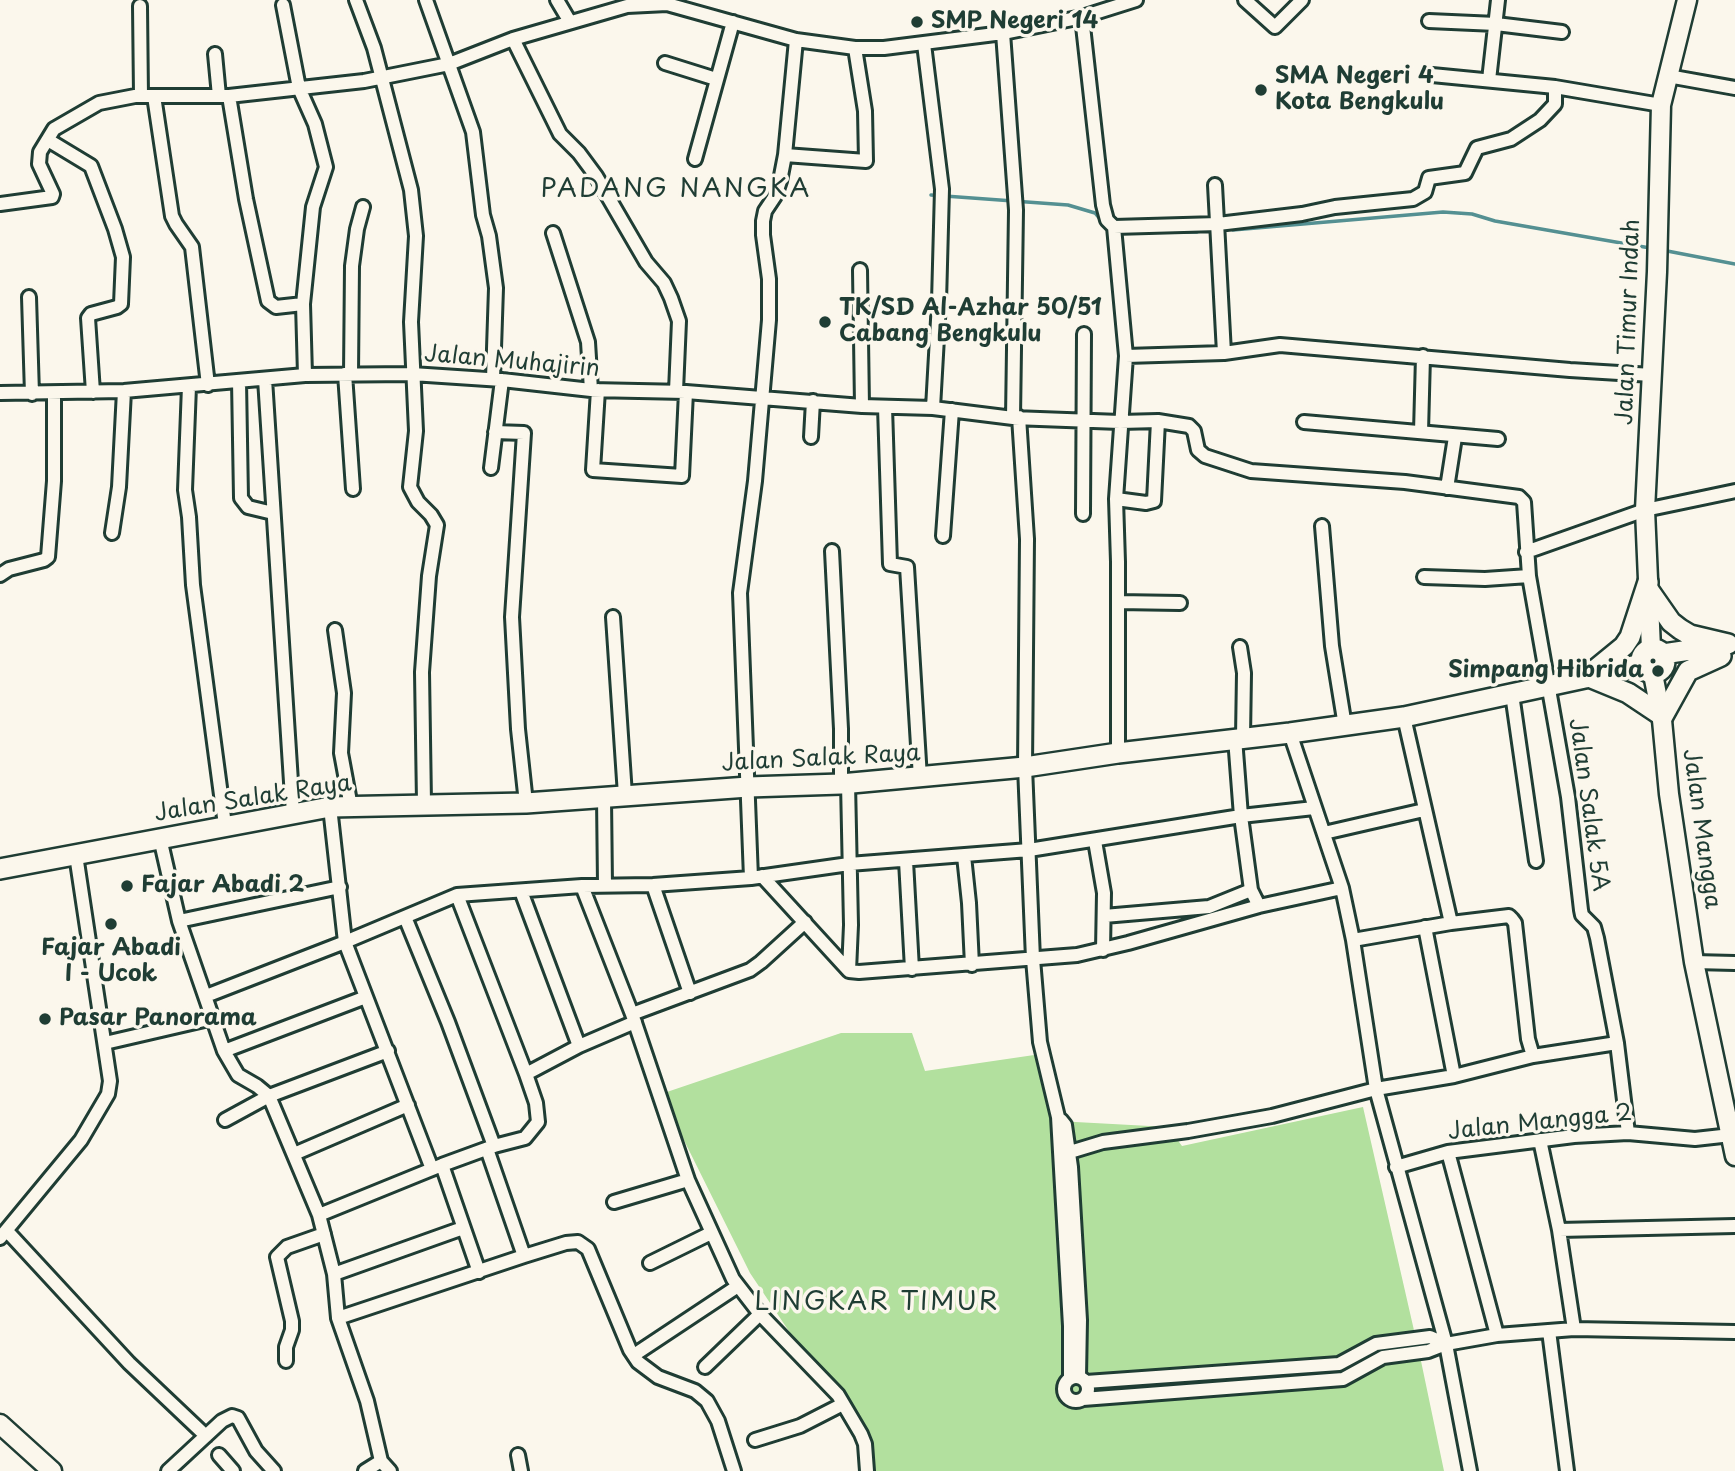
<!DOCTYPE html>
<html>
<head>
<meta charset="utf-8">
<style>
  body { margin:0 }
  canvas { display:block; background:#fbf7ec }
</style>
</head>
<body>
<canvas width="1735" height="1471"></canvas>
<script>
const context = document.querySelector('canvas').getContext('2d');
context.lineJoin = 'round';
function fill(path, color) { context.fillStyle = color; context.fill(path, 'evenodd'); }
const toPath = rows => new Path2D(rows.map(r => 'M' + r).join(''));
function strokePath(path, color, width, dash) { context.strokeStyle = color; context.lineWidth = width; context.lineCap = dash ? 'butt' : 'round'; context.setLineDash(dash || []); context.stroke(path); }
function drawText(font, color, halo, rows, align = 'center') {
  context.font = font + ' "Playpen Sans",sans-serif'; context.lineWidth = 7; context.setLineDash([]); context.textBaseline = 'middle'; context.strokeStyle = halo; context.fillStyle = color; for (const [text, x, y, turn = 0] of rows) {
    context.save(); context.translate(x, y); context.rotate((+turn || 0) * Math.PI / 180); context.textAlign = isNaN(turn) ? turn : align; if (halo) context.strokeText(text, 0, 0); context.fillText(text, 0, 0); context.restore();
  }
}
fill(toPath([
  [841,1033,912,1033,925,1071,1041,1054,1057,1121,1168,1127,1182,1146,1363,1107,1421,1361,1444,1471,865,1471,859,1436,750,1273,661,1094]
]), '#b2e09e');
strokePath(toPath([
  [931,195,1068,205,1095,213,1104,224],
  [1233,230,1443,212,1472,214,1495,221,1650,248],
  [1150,232,1197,232],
  [1662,250,1735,264]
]), '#549092', 3.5);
const street = toPath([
  [356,0,374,48,411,190,416,236,411,322,416,431,410,487,418,502,431,515,437,525,429,576,422,672,424,803],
  [426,0,473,132,483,215,489,236,496,288,493,379],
  [557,0,570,22],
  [1245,0,1275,27,1302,0],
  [283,5,299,88,315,124,326,167,313,207,303,304,305,375],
  [140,6,141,96],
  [1082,17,1103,205,1107,220,1114,227,1126,356,1116,499,1118,562,1118,753],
  [1429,21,1496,24,1562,32],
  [1003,33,1016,210,1013,418],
  [513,39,560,134,579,153,596,176,646,262,664,283,671,298,679,321,676,391],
  [924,44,942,189,939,302,933,408],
  [215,54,219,96],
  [665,63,716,79],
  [1432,75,1555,87,1661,105],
  [1668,76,1735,88],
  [1489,80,1498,0],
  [154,96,172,216,176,224,192,247,208,385],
  [229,96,246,199,268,301,276,307,303,304],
  [48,140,91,166,115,229,123,257,121,304,117,307,91,314,88,318,93,392],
  [785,155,866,161,865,111,855,48],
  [695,159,733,22],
  [1215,185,1224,353],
  [0,204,52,197,53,194,39,164,40,152,54,129,99,103,135,96,229,96,364,81,449,64,513,39,627,6,667,4,796,40,855,48,884,48,1003,33,1082,17,1136,0],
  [1114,227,1218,224,1302,214,1335,207,1413,199,1425,192,1429,178,1465,173,1477,148,1511,139,1540,120,1555,104,1555,87],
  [553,233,588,342,591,390],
  [860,270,862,406],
  [29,297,32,394],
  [1126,356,1224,353,1280,345,1570,370,1652,375],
  [345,374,353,489],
  [351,374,352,266,357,229,363,207],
  [265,379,293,813],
  [239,381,241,498,248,507,273,513],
  [189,386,185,490,189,517,193,585,225,825],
  [598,390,593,470,682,476,686,392],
  [0,393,124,391,305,375,412,374,502,380,591,390,686,392,862,406,933,408,1013,418,1120,422,1158,421,1189,426,1194,431,1198,450,1205,456,1251,471,1405,482,1519,497,1524,502,1529,576,1568,797,1581,910,1582,915,1594,927,1597,938,1617,1043,1628,1133],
  [885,407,890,564,907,567,920,778],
  [1019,417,1027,539,1025,767,1033,959,1040,1042,1058,1117,1070,1326,1070,1379],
  [1304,422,1498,439],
  [495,432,524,433,512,617,518,729,526,803],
  [1421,432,1423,356],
  [811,437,813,401],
  [491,468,502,380],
  [1447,488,1455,437],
  [1116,499,1146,503,1154,501,1158,421],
  [1083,514,1084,334],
  [1322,526,1332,646,1345,726],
  [112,533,119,487,124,391],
  [943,536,952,410],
  [832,551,841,729,841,784],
  [1526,552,1645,510,1735,491],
  [0,575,9,569,44,560,48,557,54,481,54,393],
  [1424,577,1485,579,1529,576],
  [1118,602,1180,603],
  [613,617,625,795],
  [335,630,344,693,341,753,351,807],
  [1240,647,1244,673,1243,737],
  [1512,694,1536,861],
  [1290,733,1342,888,1353,940,1376,1089,1446,1344,1470,1471],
  [1235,738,1241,816,1251,890,1259,906],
  [848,783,851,925,849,971],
  [604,798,605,885],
  [330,807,345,942,432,1169],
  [1324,833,1424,810],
  [160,838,179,921,224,1051,238,1075,257,1086,269,1096,319,1215,334,1274,338,1318,367,1401,381,1461,390,1471],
  [1095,841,1104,893,1103,950],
  [964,856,969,903,972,965],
  [906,861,912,969],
  [762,876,849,971,859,972,1077,955,1128,943,1259,906,1342,888],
  [751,878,740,593,755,481,769,320,769,279,763,235,763,221,765,211,775,196,780,181,785,155,796,40],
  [653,885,690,993],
  [582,886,632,1014,688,1180,733,1279,760,1314,838,1395,861,1434,865,1444,867,1471],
  [521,891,579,1046,635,1022],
  [1104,916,1209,907,1251,890],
  [405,917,448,1022,494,1146],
  [179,921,340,887],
  [1451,923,1509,916,1512,919,1515,923,1528,1039,1533,1056],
  [1425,927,1454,1076],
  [1353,940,1451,923,1404,717],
  [1694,962,1735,963],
  [206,996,345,942,457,895,582,886,653,885,751,878,849,864,1029,850,1241,816,1314,808],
  [632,1014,750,970,761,962,805,922],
  [105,1043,213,1018],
  [224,1051,366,997],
  [526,1074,579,1046],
  [225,1120,269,1096,388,1051],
  [1061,1120,1065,1125,1071,1167,1080,1320,1079,1377],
  [1540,1140,1559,1230,1574,1329],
  [487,1149,524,1256],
  [1070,1152,1103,1142,1188,1131,1272,1116,1376,1089,1454,1076,1533,1056,1617,1043],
  [1448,1152,1497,1335],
  [294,1154,408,1105],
  [442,1165,479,1272],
  [1396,1167,1448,1152,1574,1136,1628,1133,1695,1139,1731,1135],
  [614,1202,688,1180],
  [319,1215,442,1165,494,1146,525,1138,538,1122,536,1103,526,1074,457,895],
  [1559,1230,1735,1226],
  [7,1231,129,1363,206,1436],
  [0,1238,81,1140,108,1094,110,1081,76,855],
  [650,1263,711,1233],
  [334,1274,463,1228],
  [338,1318,524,1256,566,1243,578,1242,588,1249,630,1350,638,1362,658,1377,695,1391,707,1401,718,1421,734,1471],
  [1549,1331,1567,1471],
  [634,1355,738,1286],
  [286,1361,286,1347,292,1330,292,1321,277,1257,287,1247,324,1234],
  [705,1367,760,1314],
  '1064 1389a12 12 0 1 1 24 0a12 12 0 1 1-24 0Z',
  [1086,1382,1339,1364,1376,1344,1430,1337,1446,1344],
  [1083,1399,1343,1379,1383,1357,1428,1351,1446,1344,1497,1335,1574,1329,1735,1332],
  [755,1440,800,1426,843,1404],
  [219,1455,233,1471],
  [518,1455,521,1471],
  [168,1471,222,1421,232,1416,238,1418,256,1451,274,1471],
  [365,1471,381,1461]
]);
const secondary = toPath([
  [1651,649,1645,510,1657,272,1661,105,1687,0],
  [1653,674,1662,720,1669,794,1694,962,1735,1156],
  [0,1424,52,1471]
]);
const primary = toPath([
  [1648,589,1671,622,1680,629,1690,635,1728,644],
  '1641 661a12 12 0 1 1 24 0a12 12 0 1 1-24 0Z',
  [1663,654,1717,646],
  [1591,673,1624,646,1630,637,1648,582],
  [1589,677,1628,693,1661,715],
  [1662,718,1688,671,1721,656],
  [0,869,330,807,526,803,748,787,841,784,1025,767,1118,753,1290,733,1404,717,1585,678,1641,664]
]);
strokePath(street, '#1f3d34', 18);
strokePath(secondary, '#1f3d34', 23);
strokePath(primary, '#1f3d34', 24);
strokePath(street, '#fbf7ec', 12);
strokePath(secondary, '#fbf7ec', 18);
strokePath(primary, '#fbf7ec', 19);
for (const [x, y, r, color] of [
  [917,22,7,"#1f3d34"],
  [1261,90,7,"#1f3d34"],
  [825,322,7,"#1f3d34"],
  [1658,671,7,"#1f3d34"],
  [127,886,7,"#1f3d34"],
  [111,924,7,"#1f3d34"],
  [45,1019,7,"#1f3d34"]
]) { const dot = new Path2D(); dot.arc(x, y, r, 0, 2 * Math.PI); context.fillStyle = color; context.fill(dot); strokePath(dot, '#fbf7ec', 2.5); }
drawText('bold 23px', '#1f3d34', '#fbf7ec', [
  ["SMP Negeri 14",931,22],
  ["SMA Negeri 4",1275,77],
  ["Kota Bengkulu",1275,103],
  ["TK/SD Al-Azhar 50/51",839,309],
  ["Cabang Bengkulu",839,335],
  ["Simpang Hibrida",1644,671,"right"],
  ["Fajar Abadi 2",141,886],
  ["Fajar Abadi",111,949,"center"],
  ["I - Ucok",111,975,"center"],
  ["Pasar Panorama",59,1019]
], 'left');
drawText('23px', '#1f3d34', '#fbf7ec', [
  ["Jalan Timur Indah",1629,322,-88],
  ["Jalan Muhajirin",512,362,5],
  ["Jalan Salak Raya",821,759,-3],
  ["Jalan Salak Raya",253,799,-9],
  ["Jalan Salak 5A",1588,805,82],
  ["Jalan Mangga",1701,829,82],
  ["Jalan Mangga 2",1540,1123,-6]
]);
context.letterSpacing = '2px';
drawText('26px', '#1f3d34', '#fbf7ec', [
  ["PADANG NANGKA",676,190],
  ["LINGKAR TIMUR",877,1303]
]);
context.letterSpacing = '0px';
</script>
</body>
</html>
